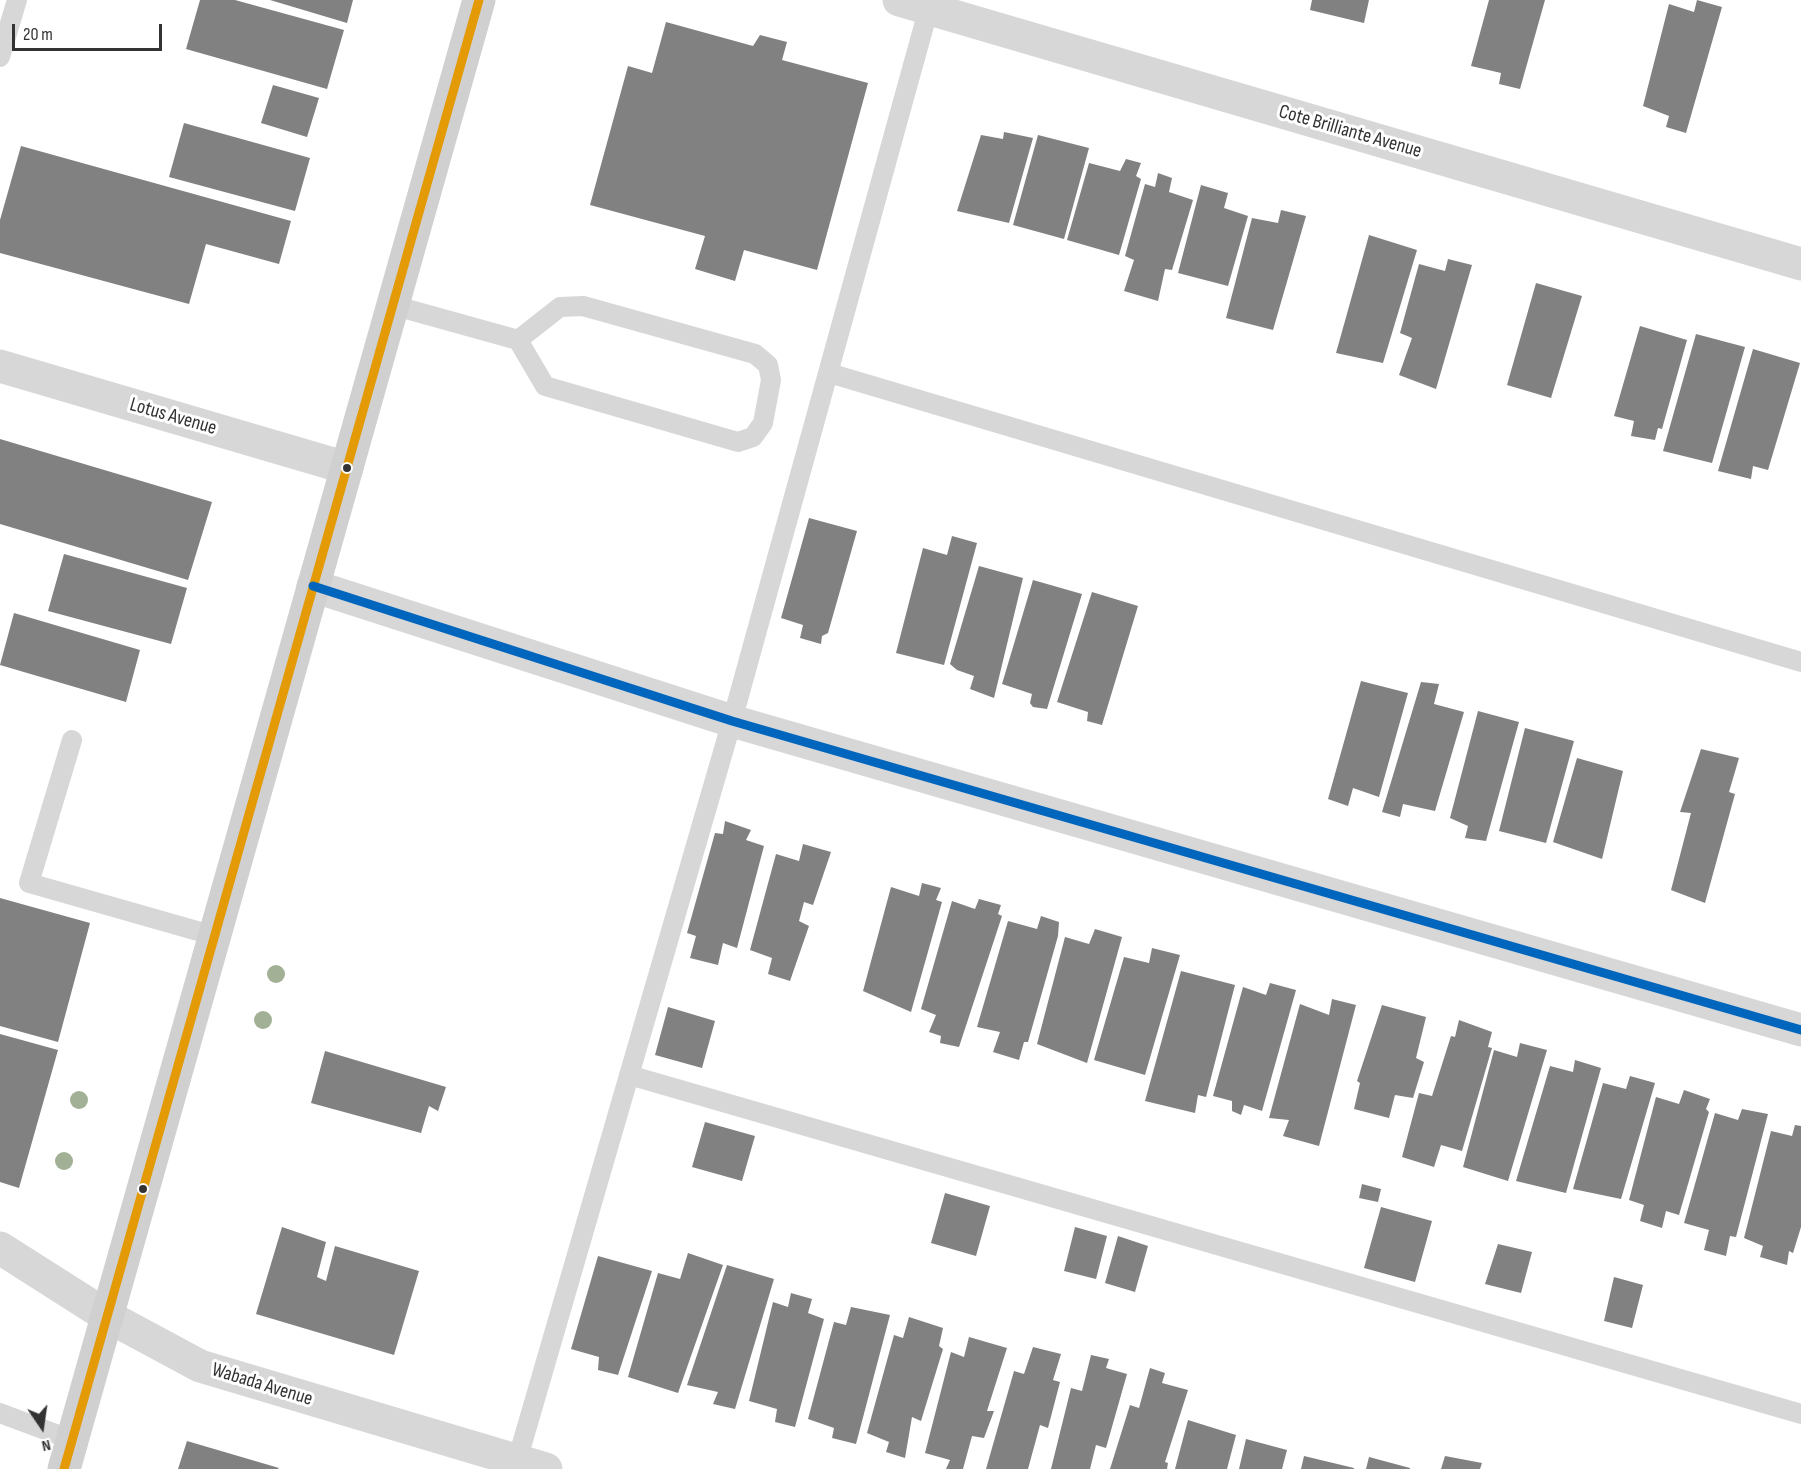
<!DOCTYPE html>
<html>
<head>
<meta charset="utf-8">
<style>
  body { margin:0 }
  #map { position:relative; width:1801px; height:1469px; overflow:hidden; background:#fff; font-family:"Sofia Sans Condensed",sans-serif }
  canvas { display:block }
  .north { position:absolute; left:12px; top:1397px; width:60px; height:60px; -webkit-text-stroke:4px #fff; paint-order:stroke; rotate:167deg; font-size:16px; font-weight:700; line-height:24px; text-align:center; color:#333 }
  .north::after { content:''; display:block; margin:auto; width:21px; height:27px; background:#333; clip-path:polygon(50% 0,100% 100%,50% 72%,0 100%) }
  .scale { position:absolute; left:12px; top:24px; width:150px; height:27px; box-sizing:border-box; border:3px solid #333; border-top:0; padding-left:8px; font-size:18px; line-height:21px; white-space:nowrap; color:#333; -webkit-text-stroke:4px #fff; paint-order:stroke }
</style>
</head>
<body>
<div id="map">
<canvas width="1801" height="1469"></canvas>
<div class="north">N</div>
<div class="scale">20 m</div>
</div>
<script>
const context = document.querySelector('canvas').getContext('2d');
context.lineJoin = 'round';
function fill(path, color) { context.fillStyle = color; context.fill(path, 'evenodd'); }
const toPath = rows => new Path2D(rows.map(r => 'M' + r).join(''));
function strokePath(path, color, width, dash) { context.strokeStyle = color; context.lineWidth = width; context.lineCap = dash ? 'butt' : 'round'; context.setLineDash(dash || []); context.stroke(path); }
function drawText(font, color, halo, rows, align = 'center') {
  context.font = font + ' "Sofia Sans Condensed",sans-serif'; context.lineWidth = 6; context.setLineDash([]); context.textBaseline = 'middle'; context.strokeStyle = halo; context.fillStyle = color; for (const [text, x, y, turn = 0] of rows) {
    context.save(); context.translate(x, y); context.rotate((+turn || 0) * Math.PI / 180); context.textAlign = isNaN(turn) ? turn : align; if (halo) context.strokeText(text, 0, 0); context.fillText(text, 0, 0); context.restore();
  }
}
fill(toPath([
  [200,0,235,0,344,30,327,89,186,49],
  [270,0,353,0,347,23],
  [1312,0,1369,0,1364,23,1310,10],
  [1489,0,1545,0,1520,89,1499,84,1501,73,1471,66],
  [1697,0,1722,7,1686,133,1666,127,1669,116,1643,106,1669,4,1694,12],
  [666,22,753,46,760,35,787,42,782,60,868,83,817,270,744,250,735,281,695,269,705,236,590,205,628,66,652,73],
  [273,85,319,98,307,137,261,123],
  [184,123,310,158,295,211,169,177],
  [1004,132,1033,138,1009,223,957,211,981,135,1003,139],
  [1038,135,1089,148,1064,239,1013,225],
  [21,146,291,221,279,264,206,244,189,304,0,253,0,220],
  [1126,159,1141,163,1136,176,1141,179,1119,255,1067,240,1089,163,1120,171],
  [1158,173,1172,178,1169,192,1193,200,1172,270,1165,269,1158,301,1124,291,1134,260,1125,256,1145,184,1155,187],
  [1201,185,1228,193,1224,208,1248,216,1228,286,1178,273],
  [1281,210,1306,216,1273,330,1226,318,1252,218,1278,223],
  [1369,235,1417,250,1383,363,1336,353],
  [1448,259,1472,265,1436,389,1399,375,1412,338,1400,333,1419,264,1445,271],
  [1536,283,1582,296,1551,398,1507,385],
  [1640,326,1687,340,1662,429,1658,428,1655,440,1631,436,1634,421,1614,416],
  [1696,334,1745,347,1712,463,1663,451],
  [1753,349,1800,363,1768,470,1753,466,1751,479,1718,471],
  [0,439,212,502,188,580,0,524],
  [809,518,857,531,828,633,822,636,821,644,800,638,803,625,781,618],
  [952,536,977,543,944,665,896,653,923,548,947,555],
  [64,554,187,588,171,644,48,611],
  [979,566,1023,578,994,698,970,689,974,676,957,670,950,664],
  [1033,580,1082,594,1047,709,1033,707,1030,703,1032,694,1002,684],
  [1092,592,1138,606,1102,725,1087,721,1088,712,1057,702],
  [14,613,140,650,126,702,0,665],
  [1361,681,1408,693,1379,797,1353,788,1348,806,1328,799],
  [1421,682,1439,684,1434,704,1464,712,1435,811,1403,804,1400,817,1382,812],
  [1478,711,1519,722,1486,841,1465,838,1468,826,1450,818],
  [1525,728,1574,741,1546,843,1499,831],
  [1701,749,1739,758,1729,792,1735,794,1705,903,1671,890,1691,813,1680,812],
  [1577,758,1623,771,1602,859,1553,842],
  [725,821,751,830,746,840,764,846,737,948,723,943,718,965,690,958,696,936,687,933,715,833,723,834],
  [803,844,831,852,813,905,804,902,799,921,809,926,790,981,768,974,772,958,750,950,776,854,799,861],
  [922,883,941,888,936,900,942,902,911,1012,863,991,891,887,919,896],
  [0,898,90,923,58,1042,0,1026],
  [979,899,1001,905,998,914,1002,916,959,1047,940,1043,941,1036,929,1032,936,1015,921,1009,952,901,975,909],
  [1041,916,1059,922,1058,936,1028,1042,1024,1042,1019,1060,993,1052,1000,1032,977,1027,1008,921,1037,929],
  [1095,929,1122,937,1087,1063,1037,1044,1065,937,1089,944],
  [1152,948,1180,955,1145,1075,1094,1060,1124,957,1149,963],
  [1181,971,1235,985,1206,1097,1198,1095,1195,1113,1145,1101],
  [1270,983,1296,990,1262,1111,1244,1105,1241,1115,1232,1111,1232,1101,1213,1096,1243,987,1266,995],
  [1332,999,1356,1005,1319,1146,1283,1136,1289,1120,1269,1118,1300,1004,1329,1015],
  [1382,1005,1426,1017,1416,1058,1424,1062,1413,1098,1395,1095,1389,1118,1354,1109,1360,1083,1357,1081],
  [668,1007,715,1021,702,1068,655,1055],
  [1459,1020,1492,1032,1488,1047,1492,1048,1462,1151,1441,1145,1434,1167,1402,1157,1419,1093,1432,1096,1451,1036,1455,1037],
  [0,1034,58,1050,19,1188,0,1182],
  [1520,1043,1547,1050,1508,1181,1463,1167,1494,1050,1517,1057],
  [325,1051,446,1087,438,1111,429,1106,421,1133,311,1103],
  [1575,1060,1601,1068,1566,1193,1516,1181,1550,1066,1573,1072],
  [1630,1076,1655,1083,1621,1199,1573,1189,1603,1083,1626,1089],
  [1684,1090,1710,1099,1706,1109,1709,1112,1679,1215,1666,1211,1662,1228,1640,1221,1644,1205,1629,1200,1656,1097,1679,1104],
  [1742,1109,1768,1114,1736,1237,1730,1236,1726,1256,1704,1250,1709,1230,1684,1223,1715,1113,1738,1120],
  [705,1122,755,1136,742,1181,692,1167],
  [1795,1125,1801,1126,1801,1227,1793,1253,1789,1251,1787,1265,1760,1257,1763,1246,1744,1238,1771,1131,1792,1136],
  [1362,1184,1381,1189,1378,1202,1359,1198],
  [945,1193,990,1206,976,1256,931,1243],
  [1381,1207,1432,1221,1415,1282,1364,1268],
  [282,1227,326,1242,317,1277,326,1281,335,1246,419,1271,394,1355,256,1314],
  [1075,1227,1107,1236,1096,1279,1064,1271],
  [1118,1236,1148,1246,1135,1292,1105,1283],
  [1498,1244,1532,1252,1521,1293,1485,1284],
  [688,1253,723,1265,678,1393,628,1377,658,1273,680,1279],
  [598,1256,652,1271,618,1375,598,1370,599,1357,571,1349],
  [727,1265,774,1279,735,1409,713,1404,718,1392,687,1385],
  [1614,1277,1643,1285,1632,1328,1604,1321],
  [791,1293,812,1299,808,1313,824,1319,795,1427,775,1422,777,1409,749,1401,773,1302,788,1307],
  [851,1307,890,1315,856,1444,832,1438,834,1428,808,1419,834,1322,846,1325],
  [909,1317,943,1328,939,1346,943,1349,921,1421,912,1417,905,1458,886,1452,889,1442,867,1433,894,1335,903,1338],
  [969,1337,1007,1348,987,1411,994,1411,984,1438,972,1436,963,1469,946,1469,950,1460,925,1453,951,1352,964,1357],
  [1033,1347,1061,1354,1053,1380,1060,1382,1048,1428,1040,1425,1028,1469,986,1469,1014,1371,1024,1374],
  [1091,1355,1109,1359,1106,1368,1127,1374,1106,1448,1096,1445,1090,1469,1051,1469,1071,1388,1082,1391],
  [1150,1368,1165,1373,1162,1383,1188,1390,1165,1462,1168,1463,1167,1469,1110,1469,1130,1405,1139,1408],
  [1188,1420,1236,1435,1227,1469,1175,1469],
  [1246,1439,1287,1450,1282,1469,1239,1469],
  [187,1441,279,1468,278,1469,178,1469],
  [1304,1456,1354,1468,1354,1469,1301,1469],
  [1445,1456,1482,1463,1480,1469,1441,1469],
  [1369,1457,1410,1468,1410,1469,1366,1469]
]), '#818181');
strokePath(toPath([
  [0,57,17,0],
  [392,305,518,340,545,386,738,442,753,437,763,423,771,380,768,365,755,354,583,306,560,307,518,340],
  [829,373,1801,662],
  [72,740,29,883,215,936],
  [629,1075,1801,1414],
  [0,1413,72,1440],
  [517,1461,732,721,931,0]
]), '#d7d7d7', 20);
strokePath(toPath([
  [899,0,1801,264],
  [0,366,347,468],
  [313,586,732,721,1801,1030],
  [0,1248,107,1316,200,1366,546,1469]
]), '#d7d7d7', 33);
strokePath(toPath([
  [64,1469,479,0]
]), '#d0d0d0', 33);
strokePath(toPath([
  [64,1469,479,0]
]), '#e39a05', 9);
strokePath(toPath([
  [313,586,732,721,1801,1030]
]), '#0065bd', 9);
context.fillStyle = '#a2b095';
for (const [x, y] of [
  [276,974],
  [263,1020],
  [79,1100],
  [64,1161]
]) { context.beginPath(); context.arc(x, y, 9, 0, 2 * Math.PI); context.fill(); }
for (const [x, y, r, color] of [
  [347,468,5,"#333"],
  [143,1189,5,"#333"]
]) { const dot = new Path2D(); dot.arc(x, y, r, 0, 2 * Math.PI); context.fillStyle = color; context.fill(dot); strokePath(dot, '#fff', 2); }
drawText('20px', '#333', '#fff', [
  ["Cote Brilliante Avenue",1350,132,16],
  ["Lotus Avenue",173,417,16],
  ["Wabada Avenue",262,1385,17]
]);
</script>
</body>
</html>
